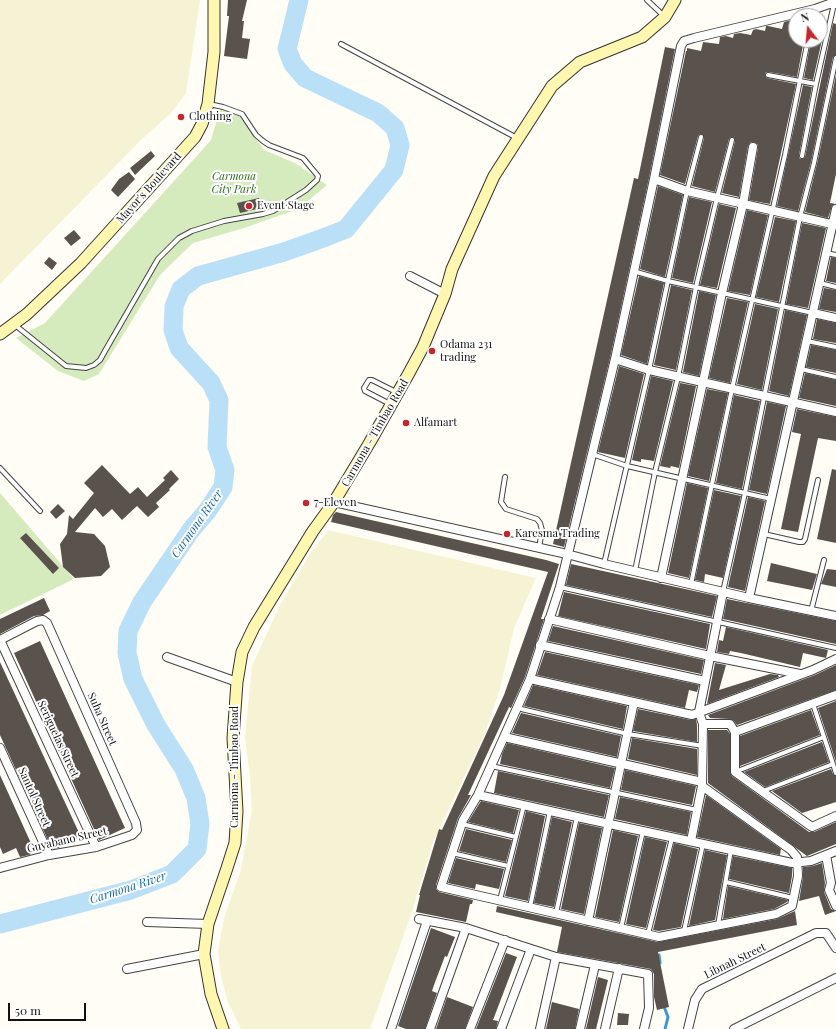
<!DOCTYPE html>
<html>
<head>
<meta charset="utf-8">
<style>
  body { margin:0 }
  #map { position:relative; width:836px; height:1029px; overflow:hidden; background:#fffdf5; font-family:"Playfair Display",serif }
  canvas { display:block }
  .north { position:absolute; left:788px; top:8px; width:40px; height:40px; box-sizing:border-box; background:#fff; border:1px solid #a0a0a0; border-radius:50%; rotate:344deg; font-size:11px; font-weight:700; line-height:16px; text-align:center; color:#111 }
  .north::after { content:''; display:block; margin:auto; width:14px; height:18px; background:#c4262e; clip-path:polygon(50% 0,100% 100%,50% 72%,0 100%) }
  .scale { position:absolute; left:8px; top:1003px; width:78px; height:18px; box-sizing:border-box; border:2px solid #111; border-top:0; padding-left:5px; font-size:12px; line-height:14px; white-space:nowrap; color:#111; -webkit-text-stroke:3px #fff; paint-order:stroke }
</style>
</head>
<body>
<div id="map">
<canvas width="836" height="1029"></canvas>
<div class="north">N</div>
<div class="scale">50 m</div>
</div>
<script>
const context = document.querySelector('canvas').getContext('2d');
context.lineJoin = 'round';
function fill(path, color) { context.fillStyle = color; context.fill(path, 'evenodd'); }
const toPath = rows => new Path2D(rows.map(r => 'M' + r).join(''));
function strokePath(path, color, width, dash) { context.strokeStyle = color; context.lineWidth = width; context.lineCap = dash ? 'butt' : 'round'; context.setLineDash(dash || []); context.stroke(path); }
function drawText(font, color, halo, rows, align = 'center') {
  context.font = font + ' "Playfair Display",serif'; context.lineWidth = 4; context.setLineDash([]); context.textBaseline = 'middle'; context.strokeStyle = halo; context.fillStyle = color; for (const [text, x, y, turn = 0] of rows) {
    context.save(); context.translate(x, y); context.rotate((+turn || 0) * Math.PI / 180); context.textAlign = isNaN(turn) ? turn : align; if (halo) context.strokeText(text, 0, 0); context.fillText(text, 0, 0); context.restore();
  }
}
fill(toPath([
  [0,0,200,0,186,93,171,113,140,141,0,284],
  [328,530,536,578,514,628,500,689,483,738,433,842,413,909,370,1029,241,1029,228,1002,221,976,218,951,224,918,240,873,252,811,250,777,245,738,252,666,280,605,310,554]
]), '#f6f3d4');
fill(toPath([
  [220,109,237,113,264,150,295,163,327,185,298,209,244,228,193,243,160,275,99,374,84,381,58,371,16,338,45,323,194,159,211,140],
  [0,493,74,579,0,615]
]), '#d5ebbd');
strokePath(toPath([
  [659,955,660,963],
  [663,1004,668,1017,665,1029]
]), '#3f96cf', 3);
strokePath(toPath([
  [0,924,131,890,172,874,197,849,200,824,196,798,184,769,156,725,133,679,127,653,128,631,142,602,191,530,208,510,223,487,225,470,217,447,219,400,211,383,179,348,173,330,174,306,181,289,198,276,284,252,326,237,346,229,394,170,400,145,395,128,378,113,305,78,293,64,287,49,299,0]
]), '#b9e0f7', 19);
fill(toPath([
  [228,0,247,0,242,21,244,21,242,38,250,39,247,59,224,56,229,16,227,16],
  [792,20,796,21,796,40,804,40,797,77,769,72,766,72,765,75,767,78,796,84,770,204,749,200,758,148,758,145,754,142,751,142,748,146,739,197,722,193,735,141,733,137,731,137,729,139,715,192,692,186,704,138,702,134,700,134,698,136,685,184,660,175,686,51,687,51,687,48,701,51,703,42,719,44,720,37,726,36,733,38,734,34,740,33,751,35,753,30,756,29,765,31,766,26,768,26,782,29,784,22],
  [820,21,826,22,813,80,804,78,811,40,820,40],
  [833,23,836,24,836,55,833,57,811,162,798,211,777,206,803,85,812,87,799,155,799,158,802,159,805,157],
  [665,47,675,49,649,178,610,358,564,547,553,544,634,178,638,179],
  [836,75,836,174,830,203,836,204,832,206,828,218,805,212,817,164],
  [151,151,155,156,135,175,130,168],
  [129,172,135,179,118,197,111,190,119,179],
  [658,186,683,195,665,277,640,269],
  [689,197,712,202,693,283,672,278],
  [259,198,261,208,240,213,237,203],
  [719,204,736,208,717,288,700,285],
  [747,210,768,215,750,295,728,291],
  [775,217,796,221,779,302,756,297],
  [802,223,826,228,808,308,786,304],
  [74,230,81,238,71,246,64,238],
  [49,257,57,263,52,270,44,263],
  [831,257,836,258,836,283,826,281],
  [639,276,664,283,647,364,621,355],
  [671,285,692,290,676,370,654,365],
  [824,288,836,290,836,312,819,309],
  [699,291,716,295,699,376,683,372],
  [727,298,748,302,730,383,709,378],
  [755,304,778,309,762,390,737,384],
  [785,310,807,315,789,396,769,391],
  [817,319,836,323,836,343,813,339],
  [811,345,836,350,836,373,806,367],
  [619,366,644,374,625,458,598,452],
  [805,373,836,380,836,406,799,398],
  [651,376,673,381,654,461,641,459,641,462,632,460],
  [680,383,696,386,679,468,671,466,670,468,660,466],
  [707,389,728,393,709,481,688,476],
  [734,395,760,401,742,489,716,483],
  [767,402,786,406,767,494,749,490],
  [797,409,836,417,836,441,818,438,798,532,781,529,801,434,792,432],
  [102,465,130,494,138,487,147,497,165,480,163,478,171,470,179,479,169,489,170,490,156,503,159,507,148,517,137,506,122,520,112,509,103,517,95,508,75,532,94,534,105,546,110,567,101,576,75,578,63,567,60,544,67,534,69,515,73,519,94,493,84,483],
  [832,469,836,470,836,543,817,539],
  [687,483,708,488,689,578,668,573],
  [714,490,741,496,723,578,705,574,704,582,695,580],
  [748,497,765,501,745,591,728,587],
  [58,504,65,511,56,519,50,512],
  [336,512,546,560,559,564,541,619,544,619,525,677,511,708,509,707,468,795,471,795,458,818,436,885,436,889,439,892,473,900,472,904,470,904,466,922,416,912,420,895,419,895,439,829,442,830,504,695,548,572,331,522,333,515],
  [26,533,59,568,53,574,20,538],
  [771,563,817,574,812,590,767,581],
  [571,564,717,596,712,617,566,585],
  [827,569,836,570,836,587,821,584],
  [564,592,710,624,706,649,558,616],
  [44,598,50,611,43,615,34,616,0,634,0,619],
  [727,599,836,621,836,644,723,619],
  [553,626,704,660,701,674,548,641],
  [726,627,828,650,826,658,803,653,800,667,741,653,730,651,729,654,717,652,719,640,723,641],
  [40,641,125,828,99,840,14,653],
  [545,652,699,685,697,692,689,690,685,708,537,675],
  [0,662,81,837,58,848,52,849,0,735],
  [715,663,726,665,719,690,770,674,778,675,779,677,707,704],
  [836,665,836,690,737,725,734,721,730,719,710,718,708,715,815,675],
  [533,685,627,706,623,729,524,706],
  [836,701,836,762,818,708],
  [638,709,691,720,696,719,697,725,697,742,633,731],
  [811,710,820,735,740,766,740,736],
  [521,713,621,736,617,757,512,733],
  [708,730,727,730,730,734,730,772,732,776,809,832,814,832,836,822,836,844,807,856,708,783],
  [632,738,697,749,697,775,628,759],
  [822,742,829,762,765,787,744,772],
  [507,743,615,768,610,788,500,764,502,754],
  [831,769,833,774,836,776,836,802,802,813,772,791],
  [625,770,696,786,692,805,621,790],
  [498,771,609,795,604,817,494,793],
  [0,775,35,852,29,855,20,857,16,848,3,854,0,847],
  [706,795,781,849,780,855,697,837],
  [620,797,691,812,687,835,615,819],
  [481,801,519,810,513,833,468,822],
  [526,811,545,816,528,901,505,896],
  [552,817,572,822,554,907,534,903],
  [579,823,602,828,584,914,561,909],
  [466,829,512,840,506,862,459,851],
  [613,830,638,836,619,922,595,917],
  [645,837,667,842,646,928,626,924],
  [674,843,698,849,681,927,659,931,653,930],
  [705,850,727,855,715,920,689,926],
  [733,856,792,868,792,876,789,893,729,879],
  [456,858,504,869,499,889,476,884,475,889,448,883],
  [822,863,825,883,824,892,831,909,836,911,825,915,819,896,799,901,803,877,803,867,813,866],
  [728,886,788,900,787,902,774,909,723,919],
  [497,906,658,942,777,919,795,911,797,925,658,952,669,1007,657,1010,654,997,654,974,651,969,557,952,562,927,496,912],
  [431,928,455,937,447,957,445,956,434,985,432,991,437,993,425,1029,406,1029,398,1026],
  [506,953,517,957,493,1020,498,1021,496,1029,476,1029],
  [598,977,608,980,596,1029,586,1029],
  [447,997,473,1007,465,1029,436,1029],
  [552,1002,579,1009,575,1029,546,1029],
  [618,1013,629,1014,628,1025,617,1025]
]), '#5a524d');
const service = toPath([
  [647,0,665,17],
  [341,44,517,138],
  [768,75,816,84],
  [802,156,816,84,834,4],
  [827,253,836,255],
  [633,271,668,281,813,313],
  [820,283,836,287],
  [15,325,66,366,86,368,94,365,100,360,105,351,158,259,179,238,192,231,224,221,263,214,273,211,306,190,317,180,318,176,303,158,269,145,263,141,256,135,242,114,223,107,209,104],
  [807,341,836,347],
  [801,369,836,377],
  [390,404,365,391,364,388,369,380,372,380,398,393],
  [592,454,627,466,771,499],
  [0,468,40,511],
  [505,477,501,502,506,509,537,519,540,523,542,530,539,548],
  [764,534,799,542,803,542,805,539,818,480],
  [604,564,649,370,687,191,701,137],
  [635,571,655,472,678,377,696,287,717,198,732,140],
  [691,584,732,389,785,155,808,40],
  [560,587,836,648],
  [723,592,745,493,800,217,814,163,836,58],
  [811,611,824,560],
  [813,704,836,773],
  [517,708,628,734,703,746],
  [491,766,697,810],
  [735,772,824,737],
  [763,791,833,764],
  [462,824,516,837],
  [452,853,508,866],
  [726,882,793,898],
  [500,900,524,805],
  [530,907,550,811],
  [556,913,577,817],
  [718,925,731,850],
  [621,928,643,831],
  [684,931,703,844],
  [648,934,672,838]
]);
const minor = toPath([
  [654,179,687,191,836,225],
  [410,276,445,294],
  [813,313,836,318],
  [615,359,649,370,836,412],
  [334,502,567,554,604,564,749,598,836,616],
  [661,578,722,293,743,204,753,147],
  [723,592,699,712,703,724,702,786,791,850,797,857,798,876,792,906,776,914,659,937,441,887,463,820,478,795,530,679,560,587,615,359,654,179,681,46,684,41,694,38,815,9,829,4,836,4],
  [749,598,836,209],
  [549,619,710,656,800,674],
  [0,640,37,621,43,620,47,623,136,823,137,830,132,835,96,847,49,855,0,868],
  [0,640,96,847],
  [540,645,705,681],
  [167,657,237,682],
  [530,679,692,715,813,670,836,659],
  [703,724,730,724,735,732,735,772,812,827,836,816],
  [735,732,836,695],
  [504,737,702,782],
  [0,748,49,855],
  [478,795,577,817,792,863,811,861,836,851],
  [691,841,702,786],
  [826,855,831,883,829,890,836,906],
  [419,919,466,928,556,957,648,974,649,1008,644,1029],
  [588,921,634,702],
  [147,922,208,924],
  [127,969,204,954],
  [391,1029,427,921],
  [430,1029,466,928],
  [470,1029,505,940],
  [501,1029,531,949],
  [540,1029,556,957],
  [580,1029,595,965],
  [605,1029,619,968],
  [688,1029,695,1000,702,989,816,933,826,933,836,948],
  [734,1029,836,978]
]);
const secondary = toPath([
  [0,334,27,314,81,263,195,137,202,124,208,104,214,52,214,0],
  [223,1029,211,994,204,954,208,924,227,868,235,843,237,811,233,738,237,682,242,652,254,627,313,531,334,502,370,442,409,373,423,347,445,294,452,269,494,176,552,86,580,62,642,37,665,17,675,0]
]);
strokePath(service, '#444', 6);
strokePath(minor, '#444', 10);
strokePath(secondary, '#333', 13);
strokePath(service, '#fff', 4);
strokePath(minor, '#fff', 8);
strokePath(secondary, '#fff6b0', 11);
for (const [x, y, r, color] of [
  [181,117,4,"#c4262e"],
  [249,206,4,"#c4262e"],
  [432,351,4,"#c4262e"],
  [406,423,4,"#c4262e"],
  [306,503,4,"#c4262e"],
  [507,534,4,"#c4262e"]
]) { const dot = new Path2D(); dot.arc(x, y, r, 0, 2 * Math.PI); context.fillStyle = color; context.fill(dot); strokePath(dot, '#fff', 1.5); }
drawText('11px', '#111', '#fff', [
  ["Clothing",189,117],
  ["Event Stage",257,206],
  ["Odama 231",440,345],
  ["trading",440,358],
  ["Alfamart",414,423],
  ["7-Eleven",314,503],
  ["Karesma Trading",515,534]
], 'left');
drawText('italic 11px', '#2f6b1f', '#fff', [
  ["Carmona",234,177],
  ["City Park",234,190]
]);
drawText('11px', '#111', '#fff', [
  ["Mayor's Boulevard",149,188,-48],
  ["Carmona - Timbao Road",375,433,-60],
  ["Suha Street",102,719,66],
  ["Seriguelas Street",58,739,65],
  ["Carmona - Timbao Road",235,767,-90],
  ["Santol Street",34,797,66],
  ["Guyabano Street",67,840,-13],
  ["Libnah Street",735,961,-26]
]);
drawText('italic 12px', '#1768a6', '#fff', [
  ["Carmona River",197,524,-55],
  ["Carmona River",128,888,-18]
]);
</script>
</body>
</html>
